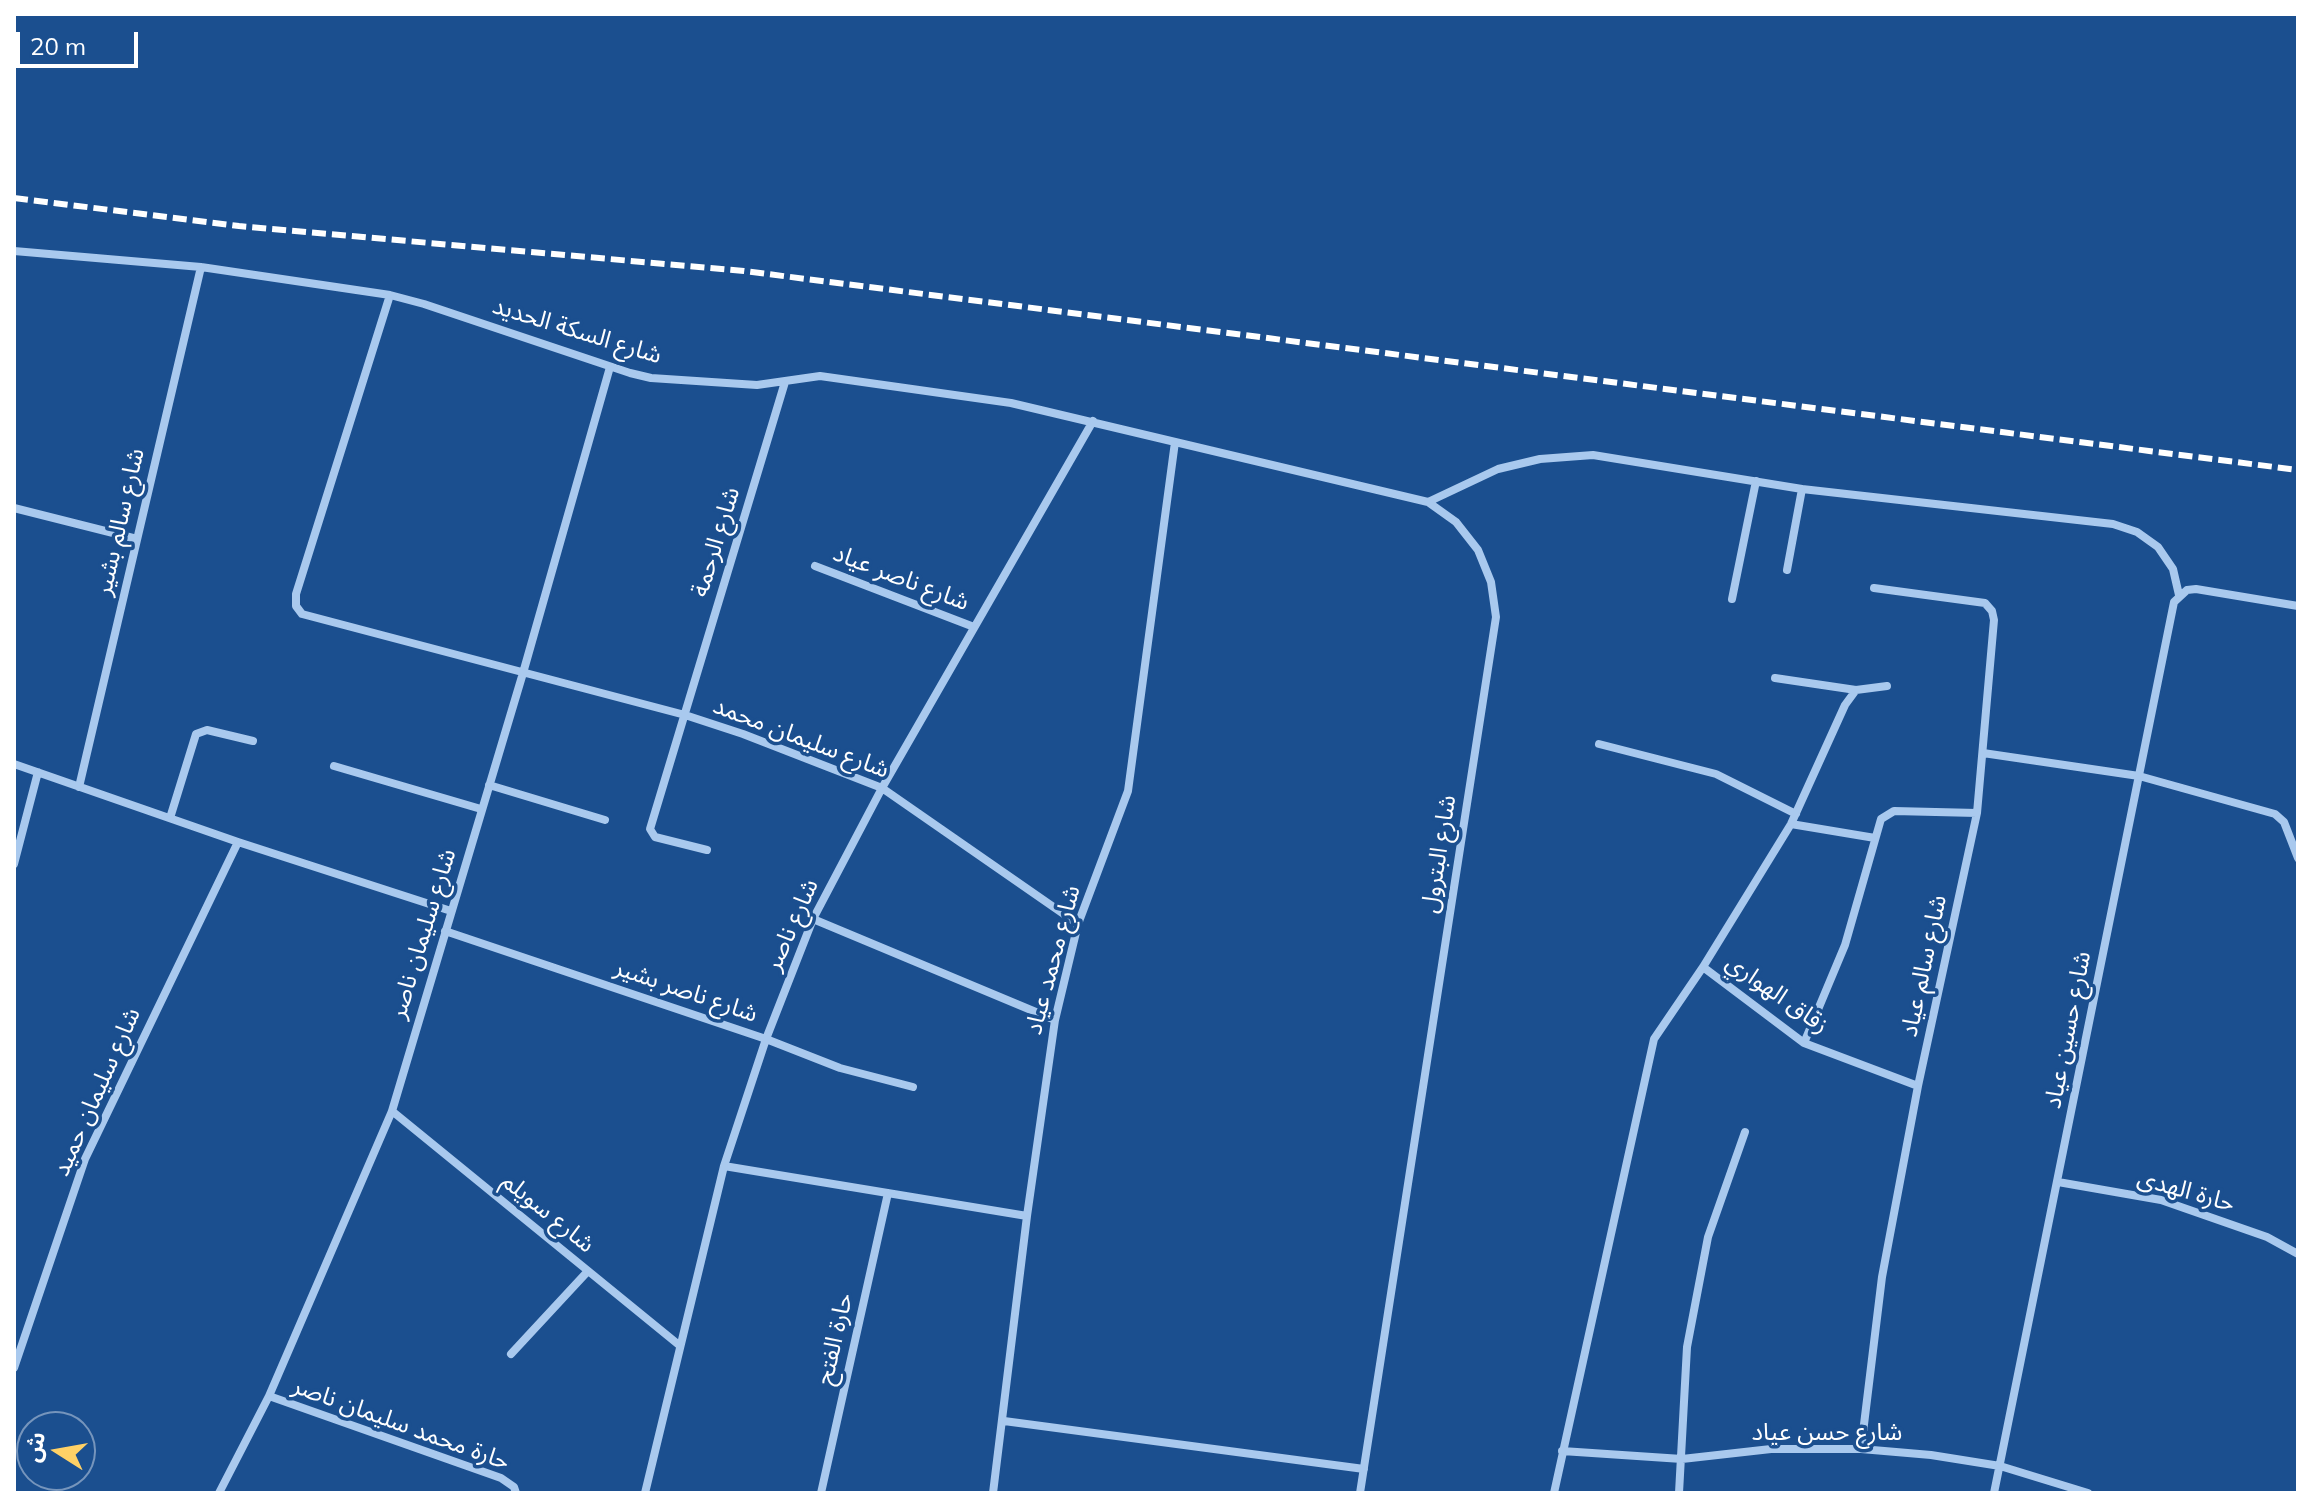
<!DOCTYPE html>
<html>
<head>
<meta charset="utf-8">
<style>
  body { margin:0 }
  #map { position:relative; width:2312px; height:1507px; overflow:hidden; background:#1b4f8f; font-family:Mulish,"Noto Sans Arabic",sans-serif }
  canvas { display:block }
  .frame { position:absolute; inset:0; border:16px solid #fff; pointer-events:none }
  .north { position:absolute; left:16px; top:1411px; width:80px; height:80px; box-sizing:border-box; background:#1b4f8f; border:2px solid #7695bc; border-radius:50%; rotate:281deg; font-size:22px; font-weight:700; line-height:32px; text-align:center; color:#fff }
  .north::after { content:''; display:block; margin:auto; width:28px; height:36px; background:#ffd166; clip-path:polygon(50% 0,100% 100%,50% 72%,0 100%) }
  .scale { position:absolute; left:16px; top:32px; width:122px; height:36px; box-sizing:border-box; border:4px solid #fff; border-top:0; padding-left:10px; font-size:24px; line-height:28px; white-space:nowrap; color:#fff; -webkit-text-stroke:6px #1b4f8f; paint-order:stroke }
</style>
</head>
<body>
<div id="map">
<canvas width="2312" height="1507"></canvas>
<div class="frame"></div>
<div class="north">ش</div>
<div class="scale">20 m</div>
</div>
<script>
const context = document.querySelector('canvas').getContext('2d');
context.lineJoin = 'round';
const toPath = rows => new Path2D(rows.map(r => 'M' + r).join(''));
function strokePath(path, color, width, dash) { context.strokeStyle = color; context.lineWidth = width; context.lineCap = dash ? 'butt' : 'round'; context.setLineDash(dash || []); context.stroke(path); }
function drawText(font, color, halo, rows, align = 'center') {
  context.font = font + ' Mulish,"Noto Sans Arabic",sans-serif'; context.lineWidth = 7; context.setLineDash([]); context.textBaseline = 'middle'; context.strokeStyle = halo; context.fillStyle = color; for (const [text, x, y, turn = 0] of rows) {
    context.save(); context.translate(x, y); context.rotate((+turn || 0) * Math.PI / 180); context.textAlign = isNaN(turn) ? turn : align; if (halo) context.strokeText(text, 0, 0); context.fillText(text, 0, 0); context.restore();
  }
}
strokePath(toPath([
  [14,251,201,267,390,295,424,304,630,373,651,378,757,385,820,376,1011,403,1428,502,1456,522,1478,550,1491,582,1496,617,1360,1493],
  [390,295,296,594,296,606,302,614,685,715,743,734,882,788,1078,924],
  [1428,502,1498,469,1540,459,1593,455,1802,489,2113,524,2137,532,2158,547,2173,569,2179,595],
  [14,508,137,539],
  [815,566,974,627],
  [1787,570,1802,489],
  [1732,599,1756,481],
  [1775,678,1856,690],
  [1599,744,1716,774,1796,814],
  [1983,753,2139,776,2275,814,2284,822,2298,858],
  [14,764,238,842,451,911],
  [334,766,481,809],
  [489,785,605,820],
  [79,787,201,267],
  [170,818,196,734,207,730,253,741],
  [1791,824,1875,838],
  [707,850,655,837,650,829,785,382],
  [14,864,38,772],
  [813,919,1055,1020],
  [445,931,766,1039,840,1068,913,1087],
  [1703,967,1804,1043,1918,1086],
  [1804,1043,1845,945,1881,819,1894,811,1977,813],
  [392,1111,679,1345],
  [724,1166,1027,1216],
  [2058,1182,2161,1200,2267,1237,2298,1254],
  [511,1354,588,1271],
  [14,1368,85,1159,238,842],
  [269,1396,501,1478,514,1487,516,1493],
  [1004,1421,1364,1469],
  [1861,1449,1882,1277,1918,1086,1977,813,1994,620,1992,611,1985,603,1874,588],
  [1562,1451,1682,1459,1771,1449,1861,1449,1931,1455,2000,1466,2088,1493],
  [219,1493,269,1396,392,1111,523,673,610,367],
  [645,1493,724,1166,766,1039,813,919,882,788,1093,421],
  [821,1493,888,1193],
  [993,1493,1027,1216,1055,1020,1078,924,1128,791,1175,442],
  [1554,1493,1654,1039,1703,967,1791,824,1845,705,1856,690,1887,686],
  [1679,1493,1687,1347,1708,1237,1745,1132],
  [1994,1493,2174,602,2187,590,2196,589,2298,606]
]), '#a9c9ee', 8);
strokePath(toPath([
  [14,198,239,226,744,271,2298,470]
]), '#fff', 6, [14, 6]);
drawText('24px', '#fff', '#1b4f8f', [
  ["شارع السكة الحديد",577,331,17],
  ["شارع سالم بشير",120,522,-77],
  ["شارع الرحمة",716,542,-73],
  ["شارع ناصر عياد",901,578,21],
  ["شارع سليمان محمد",801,738,21],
  ["شارع البترول",1439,854,-81],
  ["شارع ناصر",792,925,-66],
  ["شارع سليمان ناصر",423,934,-73],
  ["شارع محمد عياد",1053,960,-75],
  ["شارع سالم عياد",1924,966,-78],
  ["شارع ناصر بشير",686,991,19],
  ["زقاق الهواري",1777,994,35],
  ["شارع حسين عياد",2068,1030,-79],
  ["شارع سليمان حميد",97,1092,-66],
  ["حارة الهدى",2186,1191,16],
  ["شارع سويلم",548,1213,39],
  ["حارة الفتح",835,1339,-77],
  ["حارة محمد سليمان ناصر",401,1424,20],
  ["شارع حسن عياد",1827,1433]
]);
</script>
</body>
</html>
